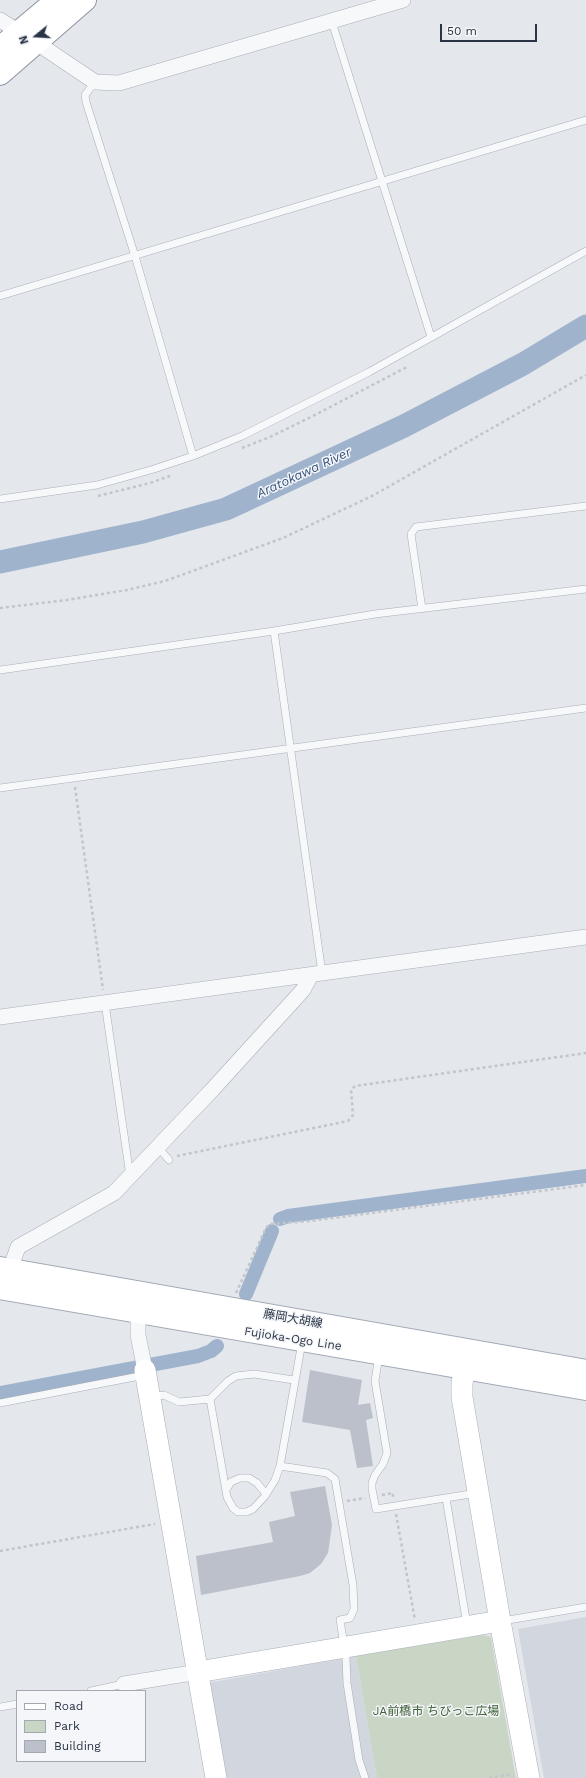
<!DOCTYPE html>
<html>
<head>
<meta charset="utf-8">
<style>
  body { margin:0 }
  #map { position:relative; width:586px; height:1778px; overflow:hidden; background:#e4e7ec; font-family:"Work Sans",sans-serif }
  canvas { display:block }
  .legend { position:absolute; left:16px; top:1690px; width:130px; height:72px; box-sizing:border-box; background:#f4f6f9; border:1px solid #a4a8b1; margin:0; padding:5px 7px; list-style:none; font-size:12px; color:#2b3445 }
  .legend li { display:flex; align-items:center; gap:8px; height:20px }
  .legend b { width:20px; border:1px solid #a4a8b1 }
  .north { position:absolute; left:16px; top:16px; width:40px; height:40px; -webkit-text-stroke:3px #f4f6f9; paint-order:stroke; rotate:252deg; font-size:11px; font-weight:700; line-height:16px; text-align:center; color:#2b3445 }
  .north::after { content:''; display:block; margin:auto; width:14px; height:18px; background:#2b3445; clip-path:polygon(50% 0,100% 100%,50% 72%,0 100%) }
  .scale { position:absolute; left:440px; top:24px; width:97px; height:18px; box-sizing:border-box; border:2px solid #2b3445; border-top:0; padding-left:5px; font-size:12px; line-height:14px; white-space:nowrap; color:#2b3445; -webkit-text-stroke:3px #f4f6f9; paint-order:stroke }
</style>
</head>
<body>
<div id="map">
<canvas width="586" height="1778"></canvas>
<ul class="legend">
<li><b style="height:5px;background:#fff"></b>Road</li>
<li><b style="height:11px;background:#c9d6c5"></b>Park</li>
<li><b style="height:11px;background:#bbc0ca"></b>Building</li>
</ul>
<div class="north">N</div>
<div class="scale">50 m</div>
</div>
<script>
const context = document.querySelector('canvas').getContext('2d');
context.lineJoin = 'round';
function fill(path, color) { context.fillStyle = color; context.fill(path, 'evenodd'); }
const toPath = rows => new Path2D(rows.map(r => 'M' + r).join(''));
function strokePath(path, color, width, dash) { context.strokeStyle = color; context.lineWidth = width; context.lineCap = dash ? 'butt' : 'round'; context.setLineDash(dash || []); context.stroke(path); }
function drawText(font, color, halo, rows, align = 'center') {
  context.font = font + ' "Work Sans","Noto Sans JP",sans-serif'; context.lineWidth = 3; context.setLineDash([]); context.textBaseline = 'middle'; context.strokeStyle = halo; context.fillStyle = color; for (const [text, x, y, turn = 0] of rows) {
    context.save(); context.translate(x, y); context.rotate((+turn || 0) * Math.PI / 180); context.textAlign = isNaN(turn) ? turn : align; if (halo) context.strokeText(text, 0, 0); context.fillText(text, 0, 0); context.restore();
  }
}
fill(toPath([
  [586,1617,586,1778,544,1778,518,1629],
  [356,1656,377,1778,224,1778,208,1683]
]), '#d2d6de');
fill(toPath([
  [483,1635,491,1637,516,1778,377,1778,356,1656]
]), '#c9d6c5');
strokePath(toPath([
  [280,1219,288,1216,586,1176],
  [246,1294,272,1231],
  [0,1393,198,1356,211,1351,217,1346]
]), '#9fb4cc', 14);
strokePath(toPath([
  [0,562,143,532,226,509,404,426,523,364,586,326]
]), '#9fb4cc', 23);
fill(toPath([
  [310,1370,362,1380,358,1405,370,1403,373,1418,366,1420,373,1466,357,1468,350,1430,302,1422],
  [325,1486,332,1525,328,1553,321,1564,310,1573,300,1576,201,1595,196,1556,273,1542,269,1522,295,1516,290,1492]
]), '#bbc0ca');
const lane = toPath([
  [332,22,431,337],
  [95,82,85,95,86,102,135,256,193,456],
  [0,296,586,120],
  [0,499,97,485,154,469,193,456,242,436,369,372,586,251],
  [422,609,411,534,416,527,586,506],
  [274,631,322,973],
  [0,670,274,631,375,614,586,589],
  [0,788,586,708],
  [105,1003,130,1176],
  [158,1147,169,1160],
  [379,1355,375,1381,387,1453,383,1464,375,1475,372,1483,372,1489,376,1509,477,1493],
  [152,1397,164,1395,179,1402,210,1399,228,1381,236,1376,254,1374,294,1380],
  [210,1399,227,1497,233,1508,238,1512,246,1512,253,1509,265,1496,275,1480,280,1466,302,1342],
  [0,1403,145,1375],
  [280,1466,327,1473,335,1479,353,1585,354,1609,350,1618,340,1620,346,1658,347,1683,359,1760,365,1778],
  [226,1490,231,1482,240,1478,249,1478,257,1483,266,1494],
  [446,1498,467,1625],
  [502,1621,586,1607],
  [91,1691,124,1684],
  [0,1707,17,1704]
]);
const street = toPath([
  [0,20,37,43,95,82,119,83,403,0],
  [0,1017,586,937],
  [10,1270,18,1247,114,1193,212,1090,303,990,311,975],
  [138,1313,138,1335,145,1370],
  [124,1684,198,1672]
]);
const secondary = toPath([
  [468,1351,462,1383,462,1397,500,1621,529,1778],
  [145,1370,216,1778],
  [198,1672,500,1621]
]);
const primary = toPath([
  [0,1268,586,1371],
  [0,1288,586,1389]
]);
const highway = toPath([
  [0,48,57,0],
  [0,74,85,0]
]);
strokePath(lane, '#a9aeb7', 8);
strokePath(street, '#a9aeb7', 16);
strokePath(secondary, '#a9aeb7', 22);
strokePath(primary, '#a3abb8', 24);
strokePath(highway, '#8b94a3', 24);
strokePath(toPath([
  [242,448,270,437,313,416,407,367],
  [98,496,150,483,170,476],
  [0,608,67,600,127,590,165,581,283,538,372,496,586,375],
  [75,787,103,990],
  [177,1156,348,1121,353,1115,351,1090,355,1086,586,1053],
  [236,1293,266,1228,270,1224,310,1221,586,1185],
  [382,1495,393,1493,393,1498],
  [347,1501,365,1498],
  [396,1514,415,1620],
  [0,1551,155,1524],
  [489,1778,512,1774]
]), '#c2c5cb', 2.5, [3, 3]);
strokePath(lane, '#f7f8fa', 7);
strokePath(street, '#f7f8fa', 15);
strokePath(secondary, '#fff', 21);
strokePath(primary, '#fff', 22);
strokePath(highway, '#fff', 22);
drawText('12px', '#2b3445', '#f4f6f9', [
  ["藤岡大胡線",293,1319,10],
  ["Fujioka-Ogo Line",293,1339,9]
]);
drawText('12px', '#3f6138', '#f4f6f9', [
  ["JA前橋市 ちびっこ広場",436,1711]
]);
drawText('italic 13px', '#34527a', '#f4f6f9', [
  ["Aratokawa River",304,473,-25]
]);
</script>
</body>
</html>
